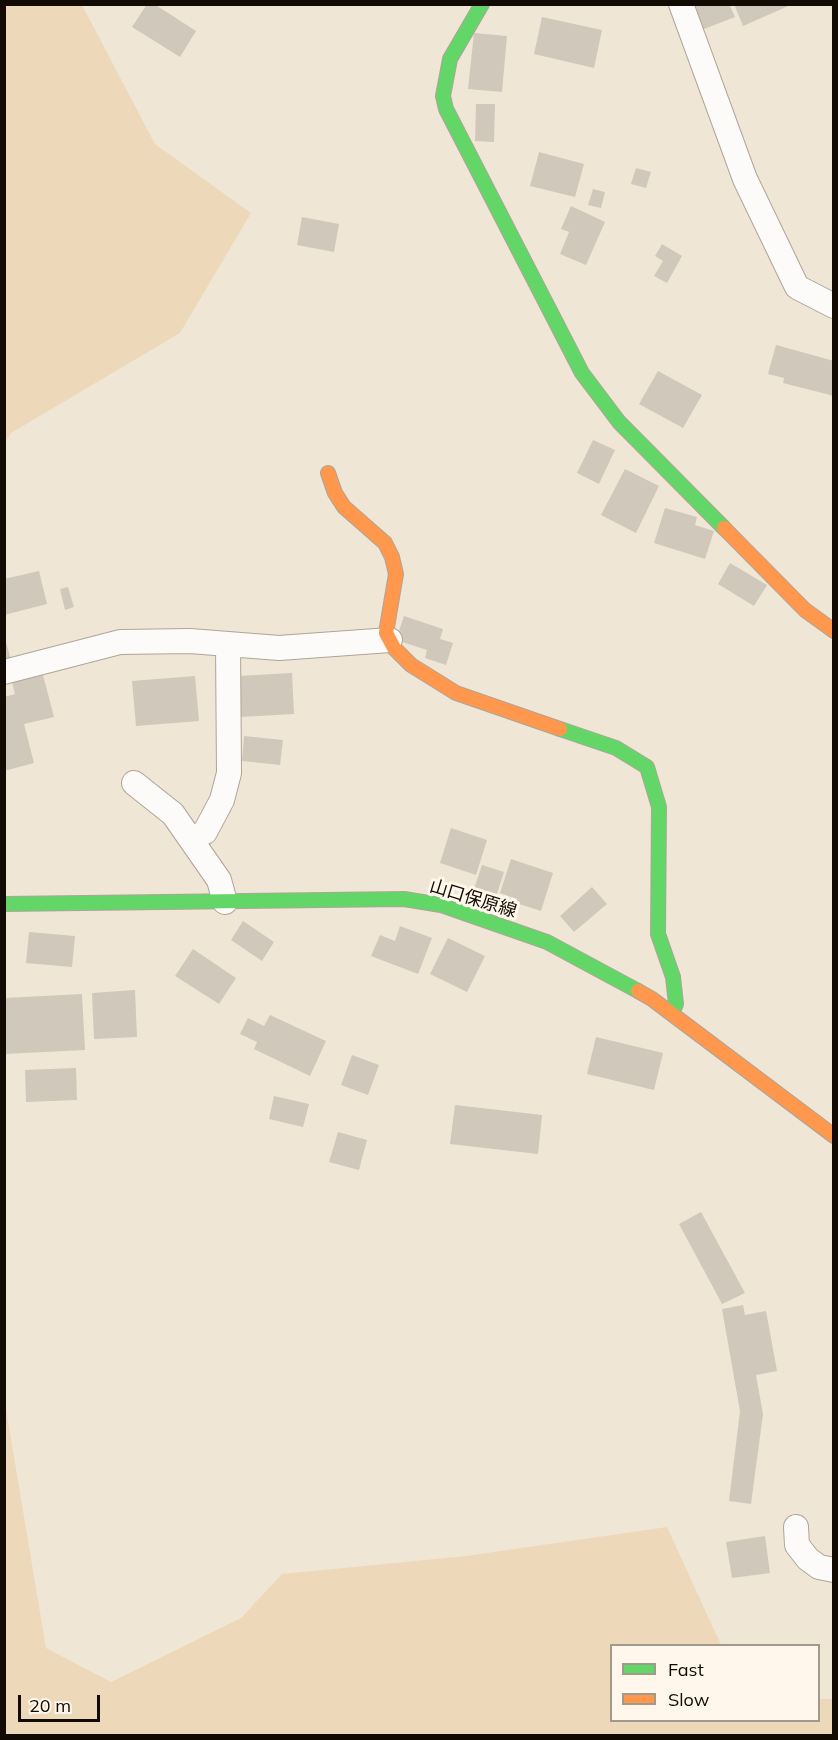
<!DOCTYPE html>
<html>
<head>
<meta charset="utf-8">
<style>
  body { margin:0 }
  #map { position:relative; width:838px; height:1740px; overflow:hidden; background:#f0e6d6; font-family:Mulish,sans-serif }
  canvas { display:block }
  .frame { position:absolute; inset:0; border:6px solid #110b03; pointer-events:none }
  .legend { position:absolute; left:610px; top:1644px; width:210px; height:78px; box-sizing:border-box; background:#fff7eb; border:2px solid #a0998e; margin:0; padding:8px 10px; list-style:none; font-size:18px; color:#110b03 }
  .legend li { display:flex; align-items:center; gap:12px; height:30px }
  .legend b { width:30px; border:2px solid #a0998e }
  .scale { position:absolute; left:18px; top:1695px; width:82px; height:27px; box-sizing:border-box; border:3px solid #110b03; border-top:0; padding-left:8px; font-size:18px; line-height:21px; white-space:nowrap; color:#110b03; -webkit-text-stroke:4px #fff7eb; paint-order:stroke }
</style>
</head>
<body>
<div id="map">
<canvas width="838" height="1740"></canvas>
<div class="frame"></div>
<ul class="legend">
<li><b style="height:8px;background:#63d668"></b>Fast</li>
<li><b style="height:8px;background:#ff974d"></b>Slow</li>
</ul>
<div class="scale">20 m</div>
</div>
<script>
const context = document.querySelector('canvas').getContext('2d');
context.lineJoin = 'round';
function fill(path, color) { context.fillStyle = color; context.fill(path, 'evenodd'); }
const toPath = rows => new Path2D(rows.map(r => 'M' + r).join(''));
function strokePath(path, color, width, dash) { context.strokeStyle = color; context.lineWidth = width; context.lineCap = dash ? 'butt' : 'round'; context.setLineDash(dash || []); context.stroke(path); }
function drawText(font, color, halo, rows, align = 'center') {
  context.font = font + ' Mulish,"Noto Sans JP",sans-serif'; context.lineWidth = 6; context.setLineDash([]); context.textBaseline = 'middle'; context.strokeStyle = halo; context.fillStyle = color; for (const [text, x, y, turn = 0] of rows) {
    context.save(); context.translate(x, y); context.rotate((+turn || 0) * Math.PI / 180); context.textAlign = isNaN(turn) ? turn : align; if (halo) context.strokeText(text, 0, 0); context.fillText(text, 0, 0); context.restore();
  }
}
fill(toPath([
  [5,4,82,5,155,144,251,213,180,333,11,433,5,443],
  [5,1403,46,1648,111,1682,241,1618,282,1574,466,1556,667,1527,721,1645,612,1646,612,1720,818,1720,819,1699,833,1699,833,1735,5,1735]
]), '#edd9ba');
fill(toPath([
  [147,4,154,4,196,31,180,57,132,27],
  [696,4,729,4,735,17,699,31,689,7],
  [734,4,793,4,743,26],
  [542,17,602,30,594,68,534,54],
  [474,33,507,36,502,92,468,89],
  [476,104,495,104,494,142,475,141],
  [539,152,584,164,575,197,530,186],
  [636,168,651,172,646,188,631,184],
  [593,189,605,192,601,208,588,205],
  [571,206,605,222,586,265,560,254,569,232,561,229],
  [302,217,339,224,334,252,297,245],
  [662,244,682,256,667,283,654,276,663,261,655,256],
  [776,345,834,361,834,396,783,383,784,378,768,374],
  [658,371,702,395,683,428,639,404],
  [593,440,615,450,599,484,577,473],
  [625,469,659,486,636,533,601,515],
  [665,508,697,517,695,525,714,531,705,559,654,543],
  [730,563,767,585,754,606,718,584],
  [39,571,47,604,4,615,4,579],
  [68,587,74,607,65,610,60,589],
  [404,616,443,629,440,639,453,643,446,665,425,658,427,650,396,640],
  [4,635,11,660,4,662],
  [292,673,294,714,240,717,237,676],
  [43,675,54,717,24,724,34,763,4,771,4,697,15,694,12,682],
  [195,676,199,721,136,726,132,681],
  [244,736,283,740,280,765,242,761],
  [451,828,487,840,476,875,440,863],
  [511,859,553,873,541,911,516,903,517,899,500,893],
  [482,865,504,872,493,906,471,898],
  [592,887,607,904,574,932,560,916],
  [243,921,274,942,262,961,231,940],
  [400,926,432,938,418,974,371,956,380,935,395,941],
  [29,932,75,936,72,967,26,963],
  [448,938,485,956,467,992,430,974],
  [193,949,236,978,219,1004,175,976],
  [135,990,137,1037,94,1039,92,993],
  [82,994,85,1050,4,1054,4,998],
  [270,1015,326,1041,310,1076,254,1049,257,1042,240,1034,248,1018,264,1026],
  [596,1037,663,1053,654,1090,587,1074],
  [352,1055,379,1065,368,1095,341,1085],
  [76,1068,77,1100,26,1102,25,1070],
  [274,1096,309,1104,303,1127,269,1119],
  [455,1105,542,1115,538,1154,450,1144],
  [338,1132,367,1140,359,1170,329,1162],
  [701,1212,745,1293,722,1304,679,1224],
  [743,1305,745,1315,766,1311,777,1371,756,1375,763,1414,751,1504,729,1501,740,1411,722,1309],
  [765,1536,770,1573,732,1578,726,1542]
]), '#d0c8bb');
const street = toPath([
  [681,4,745,179,797,287,834,306],
  [4,672,120,642,190,641,279,648,390,640],
  [134,783,173,814,219,880,225,902],
  [192,839,205,832,222,800,229,773,228,645],
  [796,1527,797,1545,808,1559,819,1567,834,1570]
]);
const fast = toPath([
  [482,4,450,59,443,96,446,109,582,373,619,422,724,528],
  [560,729,616,748,647,767,659,807,658,934,673,977,676,1004,672,1013],
  [4,904,404,899,441,905,547,942,638,991]
]);
const slow = toPath([
  [328,473,335,493,344,507,385,543,392,557,396,574,386,633,394,648,411,665,456,693,560,729],
  [724,528,805,610,834,631],
  [638,991,652,999,834,1136]
]);
strokePath(street, '#ada598', 26);
strokePath(fast, '#ada598', 16);
strokePath(slow, '#ada598', 16);
strokePath(street, '#fdfbf9', 24);
strokePath(fast, '#63d668', 14);
strokePath(slow, '#ff974d', 14);
drawText('18px', '#110b03', '#fff7eb', [
  ["山口保原線",473,899,17]
]);
</script>
</body>
</html>
